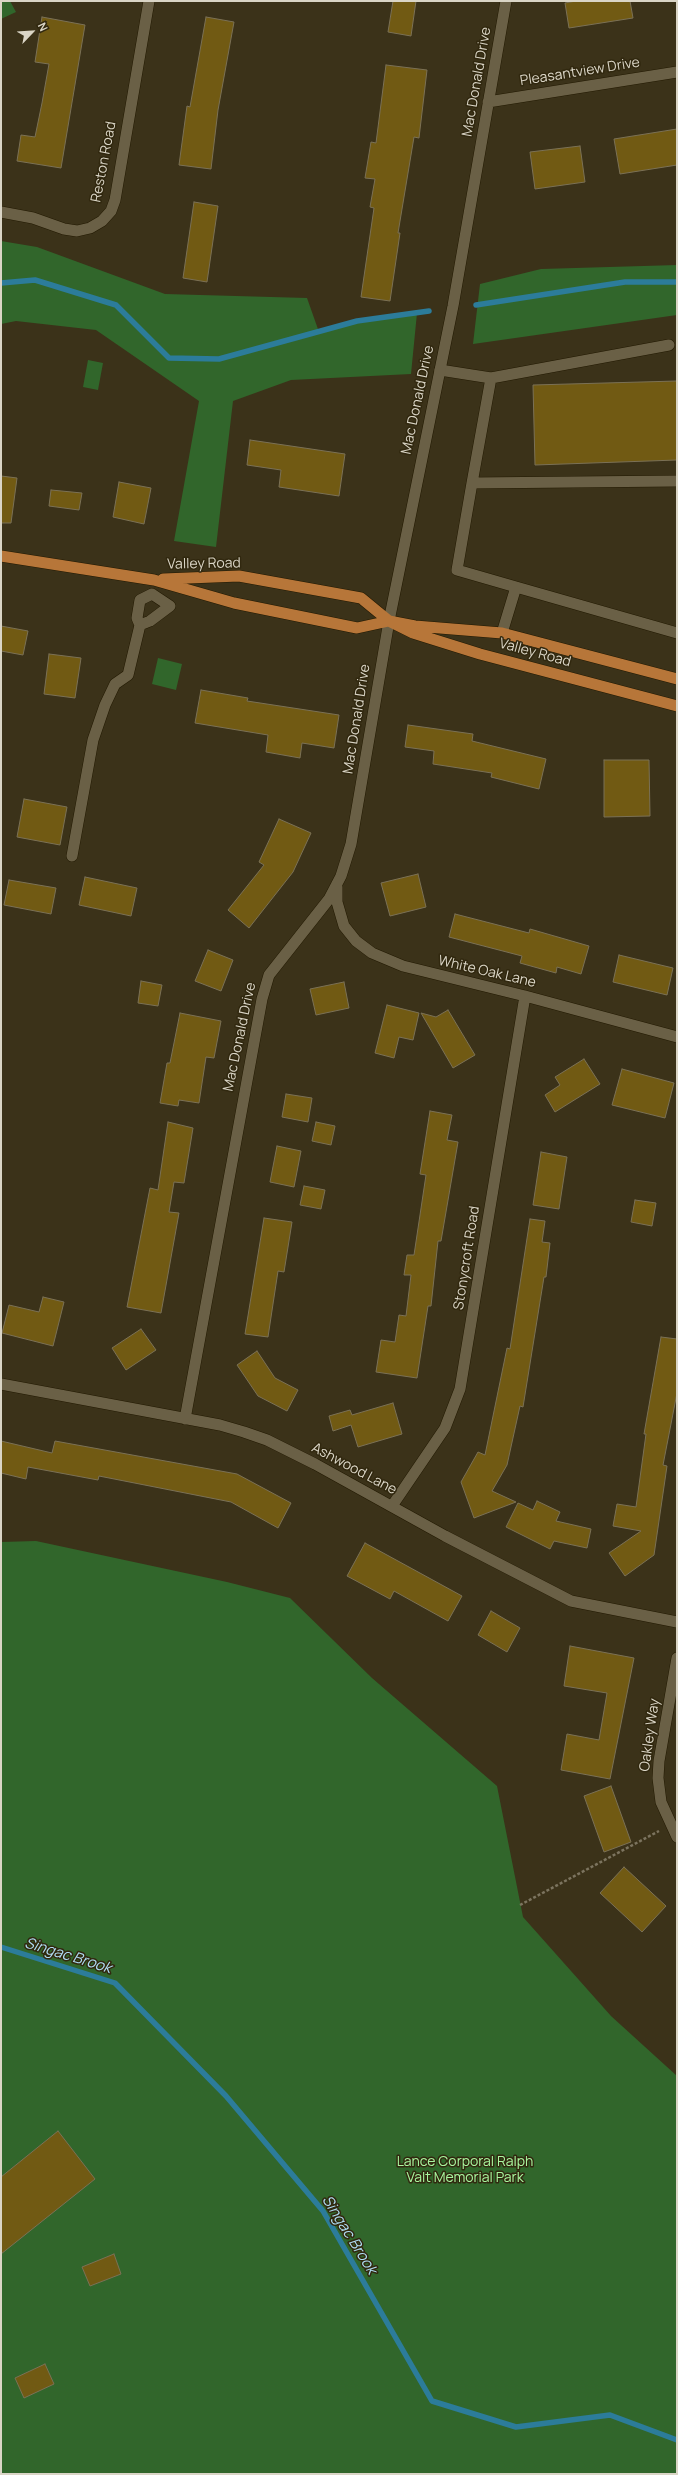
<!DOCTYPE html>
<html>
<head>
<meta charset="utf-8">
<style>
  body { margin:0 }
  #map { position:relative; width:678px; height:2475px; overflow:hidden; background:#3b3219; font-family:Manrope,sans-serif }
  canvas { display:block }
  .frame { position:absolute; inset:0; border:2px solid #dad5c6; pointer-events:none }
  .north { position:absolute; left:12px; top:12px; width:40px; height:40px; -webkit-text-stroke:3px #31280f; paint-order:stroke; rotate:65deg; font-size:11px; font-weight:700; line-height:16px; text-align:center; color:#dad5c6 }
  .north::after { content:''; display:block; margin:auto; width:14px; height:18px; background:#dad5c6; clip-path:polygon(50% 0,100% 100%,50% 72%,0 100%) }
</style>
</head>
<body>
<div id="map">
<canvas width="678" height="2475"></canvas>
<div class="frame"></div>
<div class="north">N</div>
</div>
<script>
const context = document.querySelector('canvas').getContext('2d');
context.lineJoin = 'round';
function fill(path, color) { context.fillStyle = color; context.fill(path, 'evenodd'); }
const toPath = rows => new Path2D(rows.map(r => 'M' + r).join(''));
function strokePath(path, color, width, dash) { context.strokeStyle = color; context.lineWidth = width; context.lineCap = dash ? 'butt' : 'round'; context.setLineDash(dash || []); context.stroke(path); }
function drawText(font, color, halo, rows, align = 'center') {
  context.font = font + ' Manrope,sans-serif'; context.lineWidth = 3; context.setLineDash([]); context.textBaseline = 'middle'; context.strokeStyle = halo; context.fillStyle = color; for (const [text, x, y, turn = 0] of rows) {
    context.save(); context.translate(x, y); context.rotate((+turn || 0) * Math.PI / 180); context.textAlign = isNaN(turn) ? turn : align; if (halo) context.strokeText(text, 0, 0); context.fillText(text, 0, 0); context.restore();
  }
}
fill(toPath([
  [1,1,10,1,16,12,1,19],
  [1,241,37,247,165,294,307,298,319,332,357,321,417,313,411,374,291,380,233,401,216,547,174,541,199,401,96,330,16,321,1,324],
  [677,265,677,315,473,344,480,284,541,269],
  [88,360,103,363,98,390,83,387],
  [158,658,182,664,176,690,152,684],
  [36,1541,227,1582,290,1598,372,1678,497,1786,523,1917,611,2016,677,2076,677,2474,1,2474,1,1542]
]), '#31662b');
strokePath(toPath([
  [1,283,35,280,116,305,169,358,219,359,357,321,429,311],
  [476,305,625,282,677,282],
  [1,1947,115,1983,226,2096,323,2211,432,2401,516,2427,610,2415,677,2440]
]), '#2c7c9a', 5.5);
const building = toPath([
  [393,1,416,1,411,36,388,32,393,1],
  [576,1,630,1,633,18,569,28,565,3,576,1],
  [42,17,85,25,61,168,17,161,21,135,35,137,42,103,49,64,35,62,42,17],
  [206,17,234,22,218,110,211,169,179,165,187,106,190,107,206,17],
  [386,65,427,70,419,138,414,137,398,233,400,233,390,301,361,297,374,208,370,207,375,179,365,178,371,142,376,143,386,65],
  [677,129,677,165,620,174,614,139,677,129],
  [580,146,585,182,535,189,530,152,580,146],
  [194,202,218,206,207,282,183,278,194,202],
  [677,381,677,460,535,465,533,385,677,381],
  [250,440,345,454,339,496,279,487,281,470,247,465,250,440],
  [1,476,17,478,11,523,1,523,1,476],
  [119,482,151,488,144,524,113,517,119,482],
  [51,490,82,493,79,510,49,506,51,490],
  [1,626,28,631,23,655,1,651,1,626],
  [49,654,81,658,75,698,44,694,49,654],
  [201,690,248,698,247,701,339,715,334,748,302,743,300,758,266,752,268,735,195,723,201,690],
  [408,725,473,734,472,741,546,759,539,789,491,777,492,773,433,764,434,751,405,747,408,725],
  [604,760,649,760,650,816,604,817,604,760],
  [24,799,67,807,60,845,17,837,24,799],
  [279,819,311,833,293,872,249,928,228,910,264,865,259,862,279,819],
  [418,874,426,907,390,916,381,883,418,874],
  [85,877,137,888,131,916,79,905,85,877],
  [9,880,56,888,51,914,4,905,9,880],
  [455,914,529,933,530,929,589,946,581,974,557,967,556,973,520,963,522,956,449,937,455,914],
  [208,950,233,960,221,991,195,981,208,950],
  [619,955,673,968,667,995,613,982,619,955],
  [141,981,162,985,158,1006,138,1003,141,981],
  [344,982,349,1008,316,1015,310,989,344,982],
  [387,1005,419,1013,413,1040,399,1037,394,1058,375,1053,387,1005],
  [448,1010,475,1055,453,1068,421,1013,436,1017,448,1010],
  [180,1013,221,1021,214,1058,206,1057,199,1103,179,1100,178,1106,160,1103,167,1063,170,1063,180,1013],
  [584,1059,600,1084,555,1112,545,1095,560,1085,555,1077,584,1059],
  [622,1069,674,1083,665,1118,612,1105,622,1069],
  [286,1094,312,1098,308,1122,282,1117,286,1094],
  [430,1111,452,1115,447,1140,458,1142,441,1241,438,1241,431,1306,428,1306,417,1378,376,1372,381,1340,395,1342,399,1315,406,1316,411,1275,404,1275,407,1255,414,1255,426,1175,420,1174,430,1111],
  [168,1122,193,1128,184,1183,174,1182,169,1212,179,1213,161,1313,127,1307,150,1188,158,1190,168,1122],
  [316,1122,335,1126,331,1145,312,1141,316,1122],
  [277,1146,301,1151,294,1187,270,1182,277,1146],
  [541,1152,567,1157,559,1209,533,1205,541,1152],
  [304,1186,325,1190,321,1209,300,1205,304,1186],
  [635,1200,656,1203,652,1226,631,1222,635,1200],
  [264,1218,292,1222,284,1272,278,1271,268,1337,245,1334,264,1218],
  [530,1219,545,1221,542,1242,550,1243,546,1277,544,1277,523,1407,520,1406,507,1465,492,1491,516,1502,474,1518,461,1482,478,1452,485,1455,507,1348,510,1349,530,1219],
  [43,1297,64,1302,53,1346,2,1333,9,1305,39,1312,43,1297],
  [141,1329,156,1350,126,1370,112,1348,141,1329],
  [661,1337,677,1339,677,1393,663,1465,667,1466,654,1555,625,1576,609,1553,641,1531,613,1526,617,1504,636,1507,646,1434,644,1434,661,1337],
  [257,1351,275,1378,298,1390,287,1411,258,1396,237,1365,257,1351],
  [393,1403,402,1434,358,1447,351,1425,333,1431,329,1416,350,1410,352,1415,393,1403],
  [1,1441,52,1453,55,1441,237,1474,291,1503,278,1528,231,1502,99,1476,98,1480,28,1467,26,1479,1,1473,1,1441],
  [537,1501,560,1512,556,1521,591,1529,587,1548,554,1541,550,1549,506,1527,518,1503,533,1510,537,1501],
  [365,1543,462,1596,448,1621,394,1591,390,1599,347,1576,365,1543],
  [491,1611,520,1628,507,1652,478,1635,491,1611],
  [570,1646,634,1658,610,1779,561,1770,567,1734,599,1740,607,1693,564,1686,570,1646],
  [611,1786,631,1842,604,1852,584,1796,611,1786],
  [624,1867,666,1906,642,1932,600,1893,624,1867],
  [58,2131,95,2179,1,2254,1,2177,58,2131],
  [114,2254,121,2274,90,2286,82,2267,114,2254],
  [45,2364,54,2384,24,2398,15,2378,45,2364]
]);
fill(building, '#715a13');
strokePath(building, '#7b7156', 1);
const service = toPath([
  [440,370,491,378,472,483,677,481],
  [491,378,669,345],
  [472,483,457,570,516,587,502,633],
  [516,587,677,633],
  [152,594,170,606,150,621,140,625,137,618,140,600,152,594],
  [72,856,93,740,105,705,115,684,128,675,140,625]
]);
const minor = toPath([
  [488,102,677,72],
  [1,212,33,218,64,229,77,231,90,228,102,221,111,211,115,200,149,1],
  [337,887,337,902,344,926,356,941,372,953,403,966,525,996,677,1037],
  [1,1384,220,1425,244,1432,267,1440,315,1464,445,1536,571,1601,677,1622],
  [185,1419,262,999,269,975,329,899,341,876,351,844,389,621,453,306,506,1],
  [392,1506,445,1428,460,1389,525,996],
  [677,1658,659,1761,658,1778,661,1802,677,1837]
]);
const primary = toPath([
  [1,556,154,580,234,603,357,628,389,621,415,626,502,633,677,679],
  [163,579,239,576,361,598,389,621,413,633,480,654,677,706]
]);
strokePath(service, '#221902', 12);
strokePath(minor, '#221902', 12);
strokePath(primary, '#221902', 12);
strokePath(toPath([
  [520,1905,659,1831]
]), '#7c745f', 2.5, [3, 2]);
strokePath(service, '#6a6046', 11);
strokePath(minor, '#6a6046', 11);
strokePath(primary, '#b77639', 11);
drawText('14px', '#dad5c6', '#31280f', [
  ["Pleasantview Drive",580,72,-9],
  ["Mac Donald Drive",477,82,-80],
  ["Reston Road",104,162,-79],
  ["Mac Donald Drive",418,400,-78],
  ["Valley Road",204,564,-1],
  ["Valley Road",535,653,15],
  ["Mac Donald Drive",357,719,-81],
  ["White Oak Lane",487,972,13],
  ["Mac Donald Drive",240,1037,-78],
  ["Stonycroft Road",467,1258,-81],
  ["Ashwood Lane",354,1469,28],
  ["Oakley Way",650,1735,-82]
]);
drawText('14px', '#a8f79f', '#31280f', [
  ["Lance Corporal Ralph",465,2162],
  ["Valt Memorial Park",465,2178]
]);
drawText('italic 15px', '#aedcf2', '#31280f', [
  ["Singac Brook",68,1956,17],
  ["Singac Brook",349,2235,58]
]);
</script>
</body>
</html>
